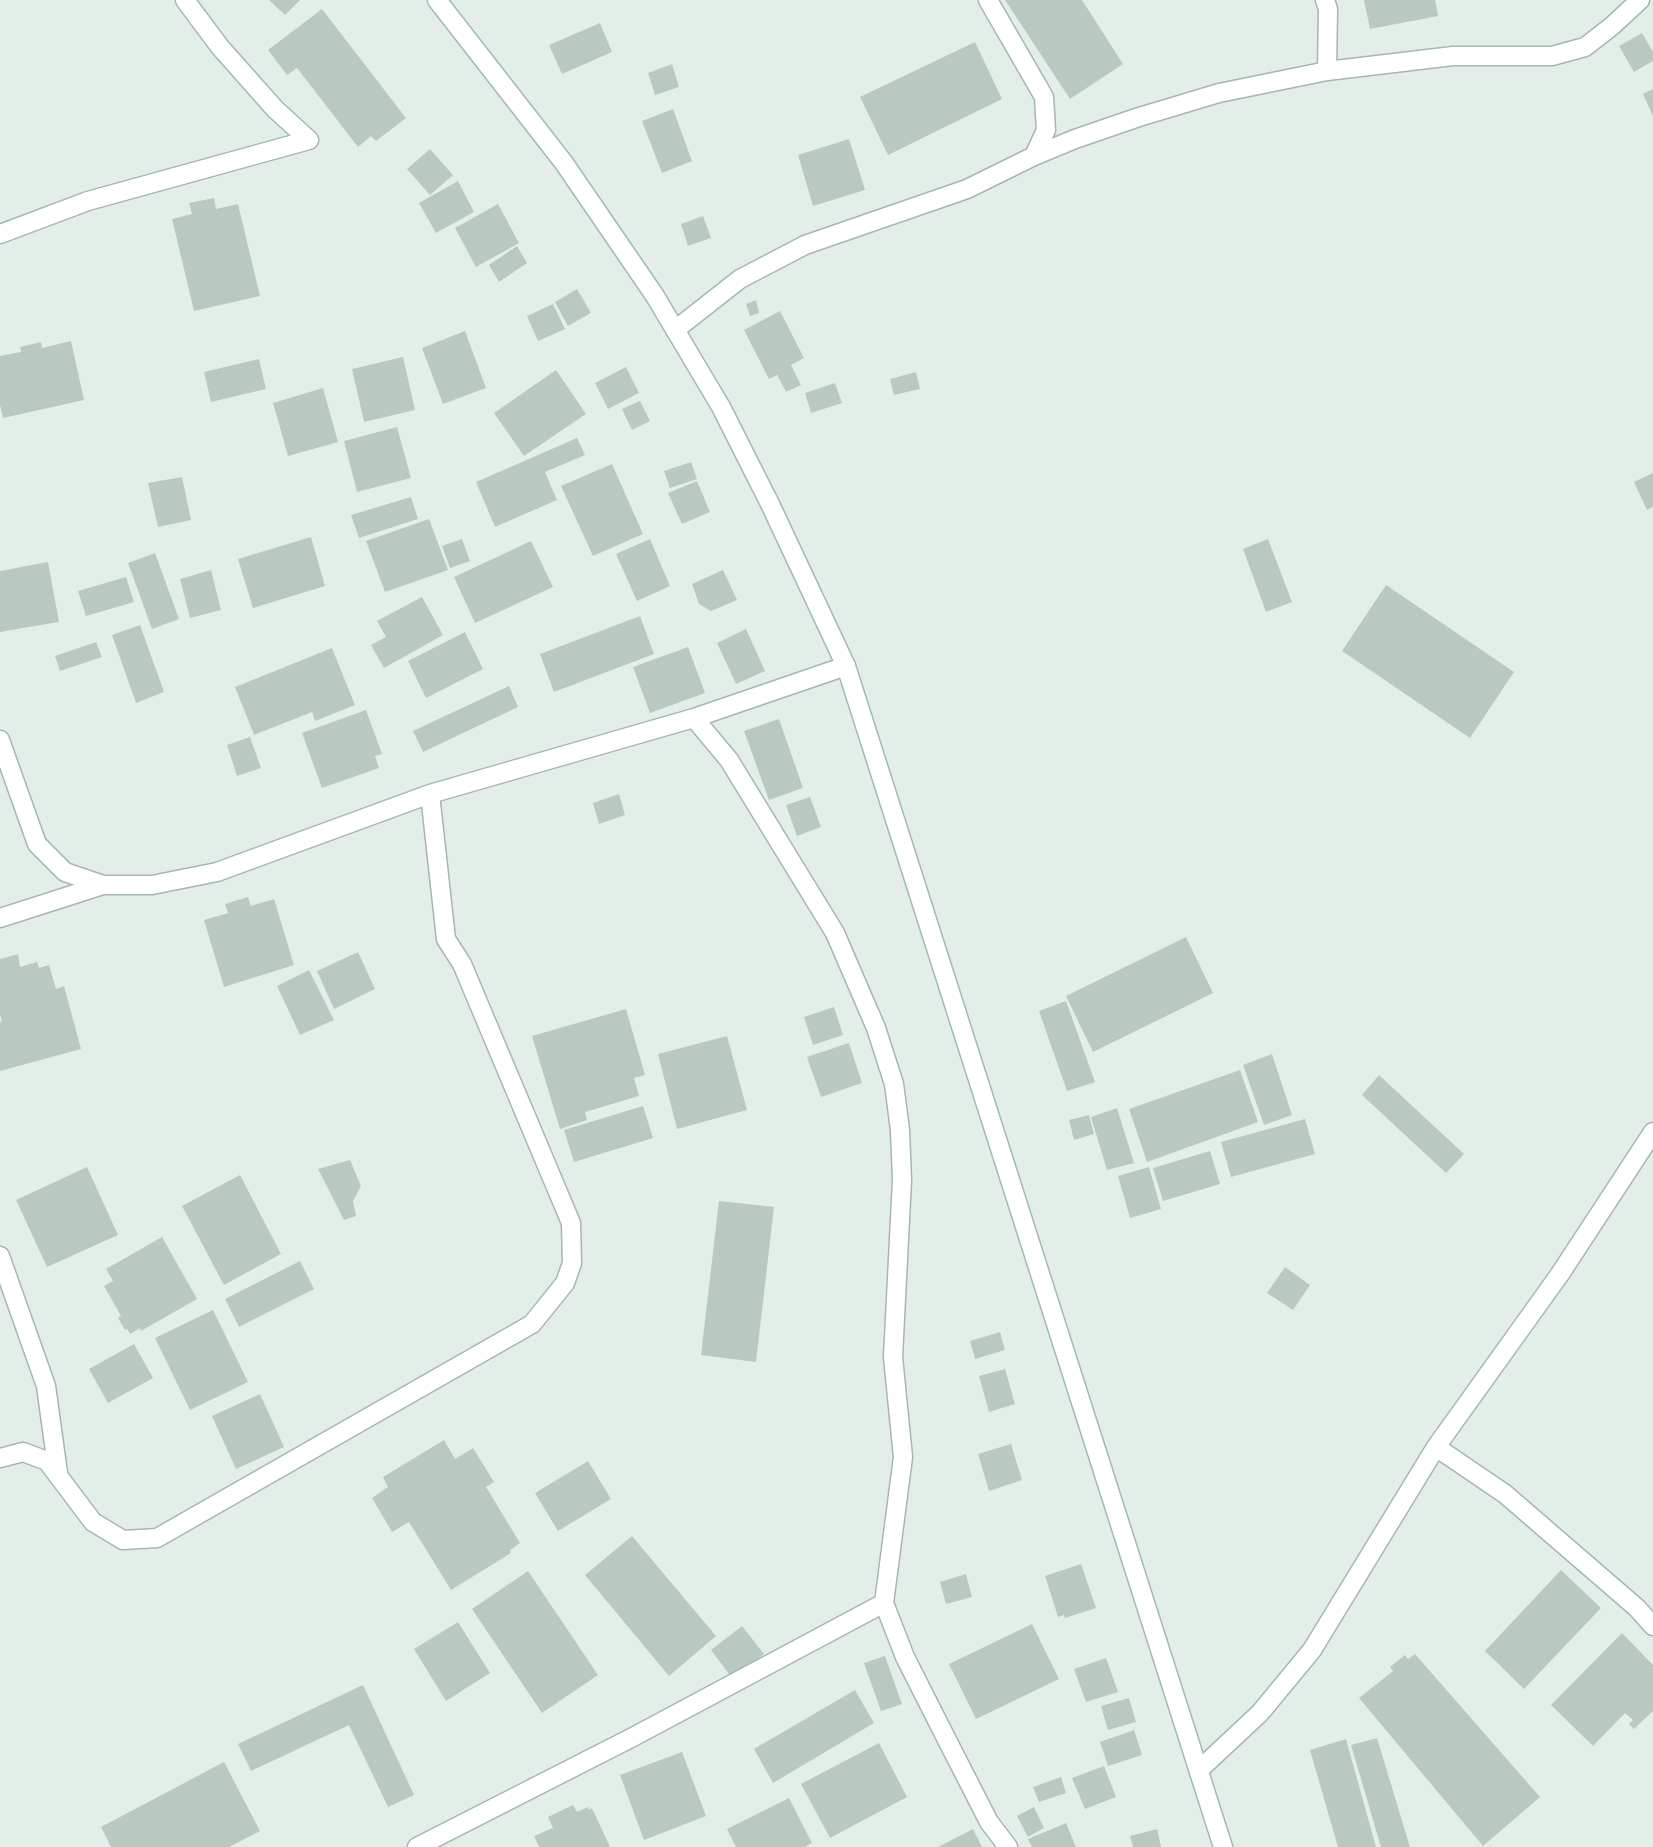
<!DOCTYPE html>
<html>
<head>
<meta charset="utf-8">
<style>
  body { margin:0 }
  canvas { display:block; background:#e4eee9 }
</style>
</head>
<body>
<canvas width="1653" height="1847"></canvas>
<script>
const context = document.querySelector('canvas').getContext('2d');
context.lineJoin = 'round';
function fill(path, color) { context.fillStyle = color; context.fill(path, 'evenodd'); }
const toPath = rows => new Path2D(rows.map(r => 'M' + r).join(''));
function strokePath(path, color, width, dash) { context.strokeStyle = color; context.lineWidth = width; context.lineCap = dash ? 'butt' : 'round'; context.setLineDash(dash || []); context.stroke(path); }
fill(toPath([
  [269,0,300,0,285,15],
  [1005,0,1082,0,1123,64,1070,99],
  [1364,0,1435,0,1438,16,1370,29],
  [322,9,406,118,376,141,371,136,358,147,297,68,287,75,268,50],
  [600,23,612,52,562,74,549,45],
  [1642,33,1653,52,1653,61,1634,72,1619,46],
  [975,42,1002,99,888,155,860,97],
  [672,64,679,87,655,95,648,73],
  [1653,89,1653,116,1643,94],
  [673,109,692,161,662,173,642,121],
  [849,139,865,190,813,206,798,155],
  [430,149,453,175,430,195,407,169],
  [458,181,474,212,436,233,419,203],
  [214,198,216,209,238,204,260,296,194,311,172,219,192,214,189,203],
  [498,204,519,243,476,267,455,228],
  [703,216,711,238,688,246,681,224],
  [517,246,527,263,499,282,489,265],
  [577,289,591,313,568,326,555,302],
  [756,300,759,313,750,316,746,304],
  [553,304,565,329,538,341,527,316],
  [780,311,804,358,791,365,801,385,786,392,777,375,769,379,744,330],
  [465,331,486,388,443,404,422,348],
  [71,341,84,400,3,418,0,405,0,356,21,352,20,347,41,342,42,348],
  [403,357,415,410,364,422,352,369],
  [259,359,266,389,211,402,204,372],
  [626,367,639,393,608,409,595,383],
  [556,370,586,414,524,456,494,413],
  [916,372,920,389,894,395,890,379],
  [835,383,842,403,811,413,805,393],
  [323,388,338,442,288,456,273,403],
  [640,401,650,421,632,430,622,409],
  [397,427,411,478,357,492,344,441],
  [577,438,585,455,545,472,557,500,495,527,476,482],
  [691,462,697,479,670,488,664,471],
  [612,464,643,534,593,556,561,486],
  [1653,473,1653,507,1647,510,1634,482],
  [182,477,191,520,158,527,148,483],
  [697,481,710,512,682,524,668,493],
  [411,497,418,519,359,538,351,515],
  [429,519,448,570,385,592,366,541],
  [311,537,325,586,253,608,238,559],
  [462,539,470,561,450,568,442,546],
  [650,539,670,586,637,601,616,554],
  [1268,539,1292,602,1266,612,1243,549],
  [531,541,553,587,475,623,454,577],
  [155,553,179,619,152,629,128,563],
  [48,562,59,622,0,632,0,571],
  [211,570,221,610,190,618,180,579],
  [723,570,737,600,711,611,699,604,692,584],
  [126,577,134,602,86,616,78,591],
  [1386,585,1514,672,1470,738,1342,651],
  [422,597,443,635,384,668,371,645,386,637,377,621],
  [640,616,654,654,554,692,540,654],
  [140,625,164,692,136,703,112,635],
  [746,629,765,671,736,684,717,643],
  [465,632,483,669,426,698,408,661],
  [96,642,102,657,60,671,55,656],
  [688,647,705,693,650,713,633,667],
  [332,648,355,705,315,721,312,712,254,735,235,687],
  [509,686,518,707,423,752,413,731],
  [366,710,382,754,375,756,379,768,322,788,302,733],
  [779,719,803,788,769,800,744,731],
  [250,737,261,768,237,776,227,745],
  [619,794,625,815,599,824,593,803],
  [810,797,821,827,797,836,786,805],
  [248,897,251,906,274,899,294,965,224,987,204,920,228,913,225,904],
  [1186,937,1213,993,1093,1052,1066,996],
  [358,952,375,989,334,1009,317,971],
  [18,954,20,967,37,962,39,968,49,965,56,989,64,986,81,1049,0,1071,0,1022,2,1021,0,1014,0,959],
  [309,970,334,1020,300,1035,277,986],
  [1066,1001,1095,1082,1067,1091,1039,1011],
  [834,1007,843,1035,813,1045,804,1017],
  [626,1009,645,1075,634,1078,639,1096,585,1112,587,1120,560,1129,532,1036],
  [727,1036,747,1110,677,1129,658,1054],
  [849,1043,862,1083,821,1097,807,1057],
  [1272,1054,1292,1115,1264,1125,1243,1065],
  [1240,1070,1258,1122,1147,1162,1129,1109],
  [1379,1075,1464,1154,1446,1173,1362,1095],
  [643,1106,653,1138,574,1162,564,1130],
  [1117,1108,1134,1163,1107,1170,1091,1117],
  [1089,1115,1094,1134,1074,1140,1069,1120],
  [1305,1119,1315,1154,1231,1177,1221,1142],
  [1210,1151,1220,1184,1163,1201,1153,1168],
  [350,1160,361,1186,353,1201,356,1216,344,1220,318,1169],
  [87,1167,118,1235,47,1267,16,1200],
  [1149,1167,1161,1209,1130,1218,1118,1176],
  [240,1175,281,1254,224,1285,182,1206],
  [719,1201,774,1207,756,1362,701,1355],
  [162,1237,197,1299,141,1331,140,1328,130,1334,127,1329,125,1330,118,1318,121,1316,104,1286,113,1281,106,1269],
  [300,1261,314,1289,239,1327,225,1299],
  [1285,1267,1310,1285,1293,1310,1267,1293],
  [213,1310,248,1382,190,1410,155,1338],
  [1000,1332,1005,1350,975,1359,970,1341],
  [134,1344,153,1378,108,1403,89,1369],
  [1005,1369,1015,1404,989,1412,979,1376],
  [260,1394,284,1447,236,1469,212,1416],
  [444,1440,455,1459,473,1448,494,1482,486,1487,520,1543,510,1550,511,1553,451,1590,409,1522,392,1532,372,1498,388,1487,383,1477],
  [1011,1444,1022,1480,989,1491,978,1454],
  [588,1461,611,1499,558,1531,535,1493],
  [632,1536,716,1636,669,1676,585,1575],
  [1081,1564,1096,1608,1065,1618,1064,1615,1058,1617,1045,1576],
  [1561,1570,1601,1608,1524,1689,1485,1651],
  [528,1571,598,1675,542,1713,472,1609],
  [966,1574,972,1597,946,1604,940,1582],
  [458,1622,490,1673,446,1701,414,1649],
  [1032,1624,1059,1679,976,1719,949,1664],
  [742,1626,764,1654,732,1678,711,1650],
  [1622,1633,1653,1665,1653,1711,1634,1729,1629,1724,1633,1720,1625,1713,1593,1746,1551,1705],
  [1415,1654,1540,1797,1483,1846,1359,1698,1393,1671,1390,1667,1405,1655,1408,1659],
  [885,1656,902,1704,881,1711,864,1663],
  [1106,1658,1118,1692,1086,1702,1074,1669],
  [363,1685,414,1795,388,1807,349,1725,251,1771,238,1744],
  [855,1690,874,1723,773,1783,754,1749],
  [1129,1698,1136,1722,1108,1730,1101,1706],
  [1134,1730,1142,1755,1108,1766,1100,1742],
  [1377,1738,1410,1847,1381,1847,1351,1745],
  [1346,1739,1376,1847,1338,1847,1310,1750],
  [879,1743,907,1797,830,1838,801,1784],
  [682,1752,706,1816,644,1840,620,1775],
  [224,1762,260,1831,229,1847,111,1847,101,1827],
  [1104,1766,1116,1797,1085,1809,1072,1778],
  [1061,1777,1066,1793,1039,1802,1033,1787],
  [789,1798,812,1843,805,1847,736,1847,727,1829],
  [573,1805,577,1812,588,1807,589,1810,592,1808,610,1847,539,1847,534,1836,553,1828,548,1817],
  [1034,1807,1044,1828,1028,1837,1017,1816],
  [1066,1823,1076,1847,1032,1847,1028,1839],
  [973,1829,982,1847,938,1847],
  [1157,1829,1161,1847,1133,1847,1130,1836]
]), '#b9c9c2');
const street = toPath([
  [185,0,220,47,275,109,309,140],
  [1327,71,1453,56,1552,56,1585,47,1612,26,1640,0],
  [1034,156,1075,139,1139,117,1219,93,1327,71,1328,9,1325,0],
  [0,234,88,201,309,140],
  [675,330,740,279,805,245,967,189,1034,156,1046,130,1044,97,988,0],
  [694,718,729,760,835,933,876,1028,894,1084,900,1130,902,1180,893,1357,903,1457,884,1603,905,1657,946,1738,989,1822,1008,1847],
  [0,740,37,844,65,872,103,885,152,885,217,872,430,794,694,718,846,666],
  [0,918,103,885],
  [0,1256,46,1386,58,1473],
  [1436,1447,1505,1494,1637,1608,1653,1626],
  [0,1458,23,1452,47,1461,93,1522,123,1540,157,1538,532,1324,565,1283,572,1263,571,1223,462,964,446,939,430,794],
  [1200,1769,1260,1713,1312,1650,1436,1447,1560,1274,1653,1132],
  [417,1847,633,1737,884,1603]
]);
const secondary = toPath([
  [437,0,564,163,655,296,721,407,770,504,846,666,1223,1847]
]);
strokePath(street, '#a6b7b0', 21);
strokePath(secondary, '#a1bbb1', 21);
strokePath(street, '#fff', 18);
strokePath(secondary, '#fff', 18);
</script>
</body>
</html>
